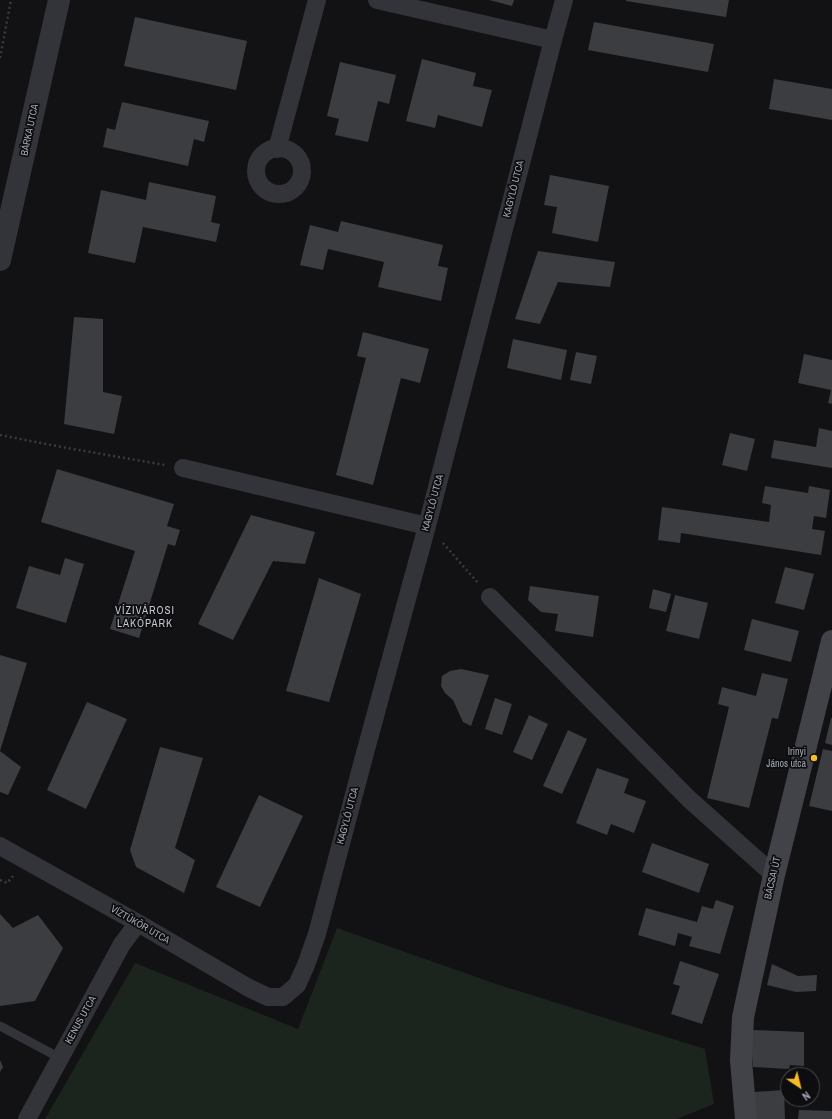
<!DOCTYPE html>
<html>
<head>
<meta charset="utf-8">
<style>
  body { margin:0 }
  #map { position:relative; width:832px; height:1119px; overflow:hidden; background:#121214; font-family:"Archivo Narrow",sans-serif }
  canvas { display:block }
  .north { position:absolute; left:780px; top:1067px; width:40px; height:40px; box-sizing:border-box; background:#0d0d0f; border:1px solid #494b51; border-radius:50%; rotate:145deg; font-size:11px; font-weight:700; line-height:16px; text-align:center; color:#a3a8b5 }
  .north::after { content:''; display:block; margin:auto; width:14px; height:18px; background:#f6bb28; clip-path:polygon(50% 0,100% 100%,50% 72%,0 100%) }
</style>
</head>
<body>
<div id="map">
<canvas width="832" height="1119"></canvas>
<div class="north">N</div>
</div>
<script>
const context = document.querySelector('canvas').getContext('2d');
context.lineJoin = 'round';
function fill(path, color) { context.fillStyle = color; context.fill(path, 'evenodd'); }
const toPath = rows => new Path2D(rows.map(r => 'M' + r).join(''));
function strokePath(path, color, width, dash) { context.strokeStyle = color; context.lineWidth = width; context.lineCap = dash ? 'butt' : 'round'; context.setLineDash(dash || []); context.stroke(path); }
function drawText(font, color, halo, rows, align = 'center') {
  context.font = font + ' "Archivo Narrow",sans-serif'; context.lineWidth = 3.5; context.setLineDash([]); context.textBaseline = 'middle'; context.strokeStyle = halo; context.fillStyle = color; for (const [text, x, y, turn = 0] of rows) {
    context.save(); context.translate(x, y); context.rotate((+turn || 0) * Math.PI / 180); context.textAlign = isNaN(turn) ? turn : align; if (halo) context.strokeText(text, 0, 0); context.fillText(text, 0, 0); context.restore();
  }
}
fill(toPath([
  [337,928,499,985,705,1049,714,1104,677,1119,45,1119,135,963,298,1029]
]), '#1c241e');
fill(toPath([
  [489,0,514,0,512,6],
  [626,0,729,0,726,17,626,1],
  [135,17,247,41,236,90,124,66],
  [594,22,714,44,708,72,588,50],
  [422,59,476,73,473,86,492,90,482,127,438,115,435,128,406,121],
  [340,62,396,75,389,104,378,101,368,142,335,135,339,119,327,116],
  [774,79,832,89,832,120,769,109],
  [122,102,209,121,204,142,194,139,188,166,103,147,107,128,115,130],
  [550,175,609,186,598,242,552,233,557,207,544,205],
  [149,182,216,196,211,222,220,224,216,242,143,227,135,263,88,253,101,190,146,200],
  [341,221,443,245,438,266,448,268,441,301,378,287,384,262,328,249,323,270,300,265,310,225,338,232],
  [538,251,615,262,610,287,558,282,540,324,515,319],
  [74,317,103,319,103,392,122,396,114,434,64,424],
  [363,332,429,349,420,383,401,378,373,485,336,475,366,358,357,356],
  [513,339,567,350,561,380,507,368],
  [576,352,597,356,591,384,570,380],
  [804,354,832,360,832,404,828,403,831,390,798,383],
  [819,428,832,431,832,468,771,458,774,440,816,447],
  [730,433,755,439,747,471,722,465],
  [57,469,174,504,167,526,180,530,175,546,168,544,139,638,110,629,135,551,41,522],
  [765,486,808,493,809,486,830,490,826,518,814,516,812,529,825,531,821,555,681,533,680,543,658,540,662,507,769,522,771,505,762,503],
  [251,515,315,532,305,564,273,561,233,640,198,624],
  [65,558,84,564,66,623,16,608,29,566,60,575],
  [785,567,814,574,804,610,775,603],
  [319,578,361,594,329,702,286,691],
  [530,586,599,596,593,637,555,631,558,614,541,612,528,600],
  [653,589,671,594,666,612,649,608],
  [675,595,708,603,699,639,666,631],
  [752,619,799,631,791,662,744,650],
  [0,655,27,663,0,751],
  [461,669,489,675,471,726,463,722,453,700,445,693,441,686,442,676,450,671],
  [762,673,788,679,778,719,772,718,749,808,707,798,729,707,718,704,722,687,756,696],
  [495,698,512,704,502,735,485,729],
  [87,702,127,719,86,809,47,790],
  [529,715,548,724,532,760,513,752],
  [831,718,832,718,832,745,825,743],
  [568,730,587,739,562,794,543,786],
  [160,747,203,758,175,848,195,860,184,893,136,867,130,850],
  [823,749,832,751,832,811,809,806],
  [0,751,21,767,8,795,0,792],
  [597,768,629,779,624,793,646,801,634,833,611,824,607,835,576,823],
  [259,795,303,816,260,907,216,887],
  [652,843,709,864,699,893,642,872],
  [716,900,734,906,720,954,689,946,692,937,678,933,675,946,638,935,646,908,697,922,702,906,713,909],
  [0,914,13,928,38,915,63,948,35,1001,0,1006],
  [680,961,719,974,702,1024,671,1014,680,986,673,984],
  [772,964,798,976,817,975,816,991,796,992,767,985],
  [753,1030,804,1032,804,1066,790,1065,789,1069,753,1067,751,1046],
  [0,1060,3,1067,0,1072],
  [784,1090,785,1119,755,1119,754,1092],
  [799,1110,832,1111,832,1119,798,1119]
]), '#3c3d41');
strokePath(toPath([
  [0,58,11,0],
  [0,435,56,446,165,465],
  [443,543,478,583],
  [0,880,7,883,13,876]
]), '#393b40', 2.5, [2, 3]);
strokePath(toPath([
  [0,1026,60,1058]
]), '#333439', 9);
strokePath(toPath([
  [377,0,553,40],
  '256 171a23 23 0 1 1 46 0a23 23 0 1 1-46 0Z',
  [277,149,317,0],
  [183,468,427,526],
  [490,597,689,799,774,875],
  [0,846,138,923,249,988,268,997,283,997,297,985,306,965,317,934,365,753,427,526,553,40,564,0],
  [27,1119,122,944,138,923]
]), '#333439', 18);
strokePath(toPath([
  [0,260,59,0]
]), '#333439', 22);
strokePath(toPath([
  [746,1119,741,1060,743,1017,774,875,832,641]
]), '#414349', 22);
for (const [x, y, r, color] of [
  [814,758,4,"#f6bb28"]
]) { const dot = new Path2D(); dot.arc(x, y, r, 0, 2 * Math.PI); context.fillStyle = color; context.fill(dot); strokePath(dot, '#0d0d0f', 1.5); }
drawText('10px', '#a3a8b5', '#0d0d0f', [
  ["BÁRKA UTCA",30,130,-78],
  ["KAGYLÓ UTCA",514,189,-76],
  ["KAGYLÓ UTCA",433,503,-75],
  ["KAGYLÓ UTCA",348,816,-75],
  ["BÁCSAI ÚT",773,878,-77],
  ["VÍZTÜKÖR UTCA",140,925,30],
  ["KENUS UTCA",81,1020,-61]
]);
drawText('10px', '#a3a8b5', '#0d0d0f', [
  ["Irinyi",806,752],
  ["János utca",806,764]
], 'right');
context.letterSpacing = '1px';
drawText('11px', '#c4c7d1', '#0d0d0f', [
  ["VÍZIVÁROSI",145,611],
  ["LAKÓPARK",145,624]
]);
context.letterSpacing = '0px';
</script>
</body>
</html>
